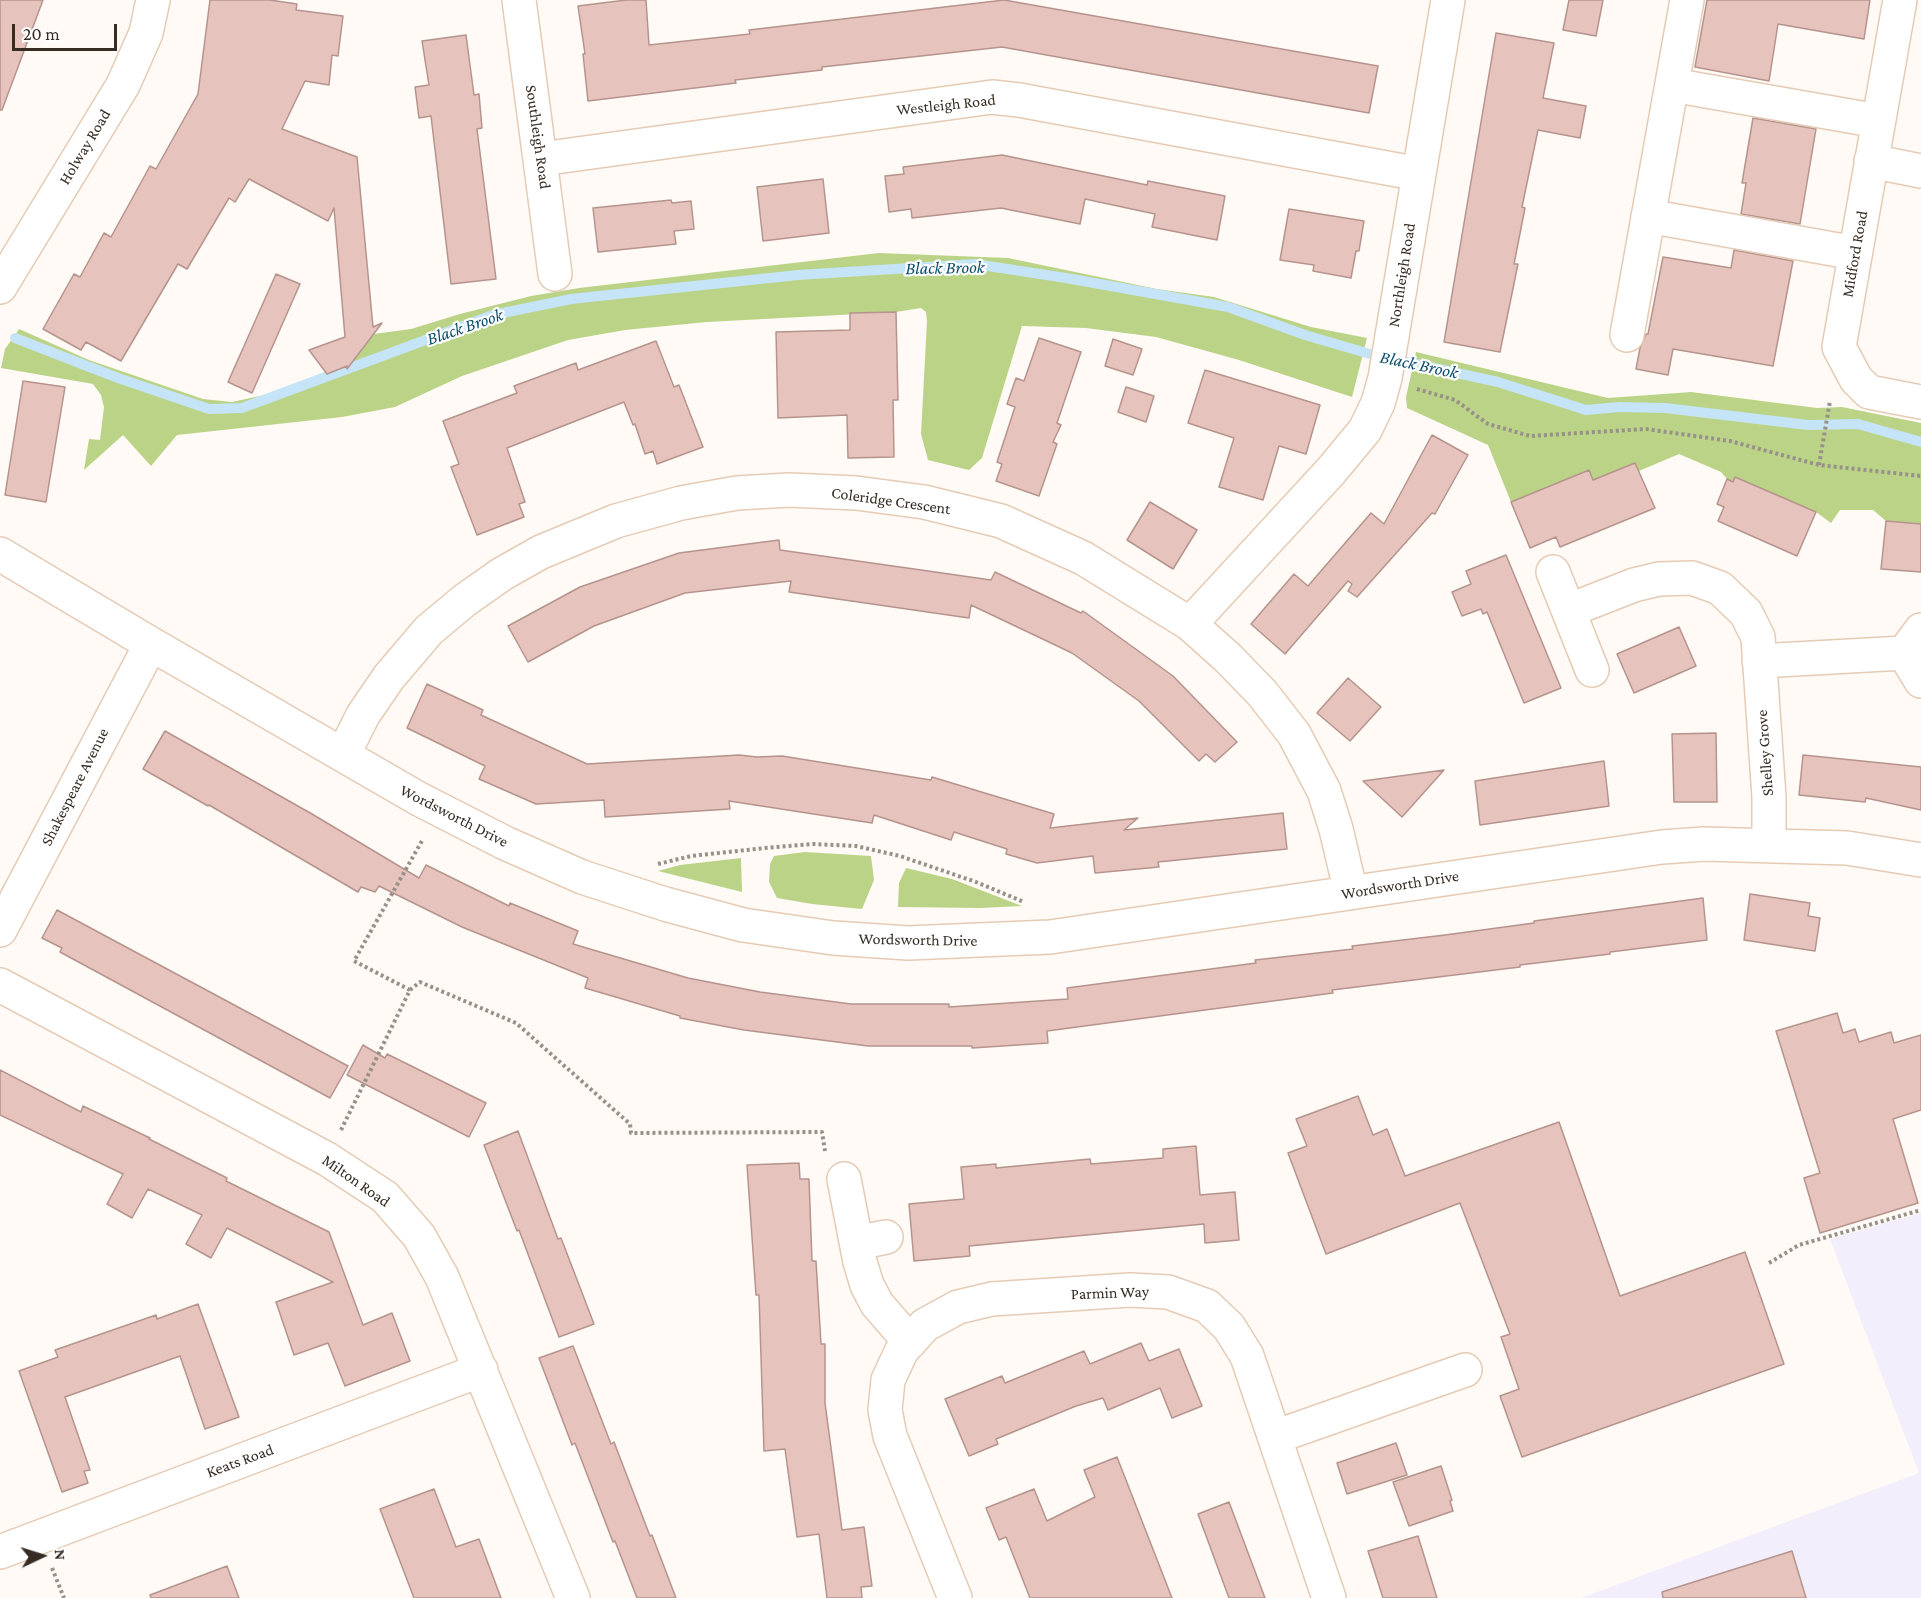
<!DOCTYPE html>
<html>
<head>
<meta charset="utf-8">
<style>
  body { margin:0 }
  #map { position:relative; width:1921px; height:1598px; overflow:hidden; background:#fffaf5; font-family:"Crimson Pro",serif }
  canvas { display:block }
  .north { position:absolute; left:12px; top:1526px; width:60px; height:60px; -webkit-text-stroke:4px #fff; paint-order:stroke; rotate:86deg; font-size:16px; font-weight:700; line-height:24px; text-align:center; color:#362c23 }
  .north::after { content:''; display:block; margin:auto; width:21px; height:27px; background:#362c23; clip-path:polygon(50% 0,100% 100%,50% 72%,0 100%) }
  .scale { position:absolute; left:12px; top:24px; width:105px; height:27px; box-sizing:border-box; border:3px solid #362c23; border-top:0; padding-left:8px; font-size:18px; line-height:21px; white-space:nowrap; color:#362c23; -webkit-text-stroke:4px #fff; paint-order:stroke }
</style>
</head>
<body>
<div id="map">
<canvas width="1921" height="1598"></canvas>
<div class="north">N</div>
<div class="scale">20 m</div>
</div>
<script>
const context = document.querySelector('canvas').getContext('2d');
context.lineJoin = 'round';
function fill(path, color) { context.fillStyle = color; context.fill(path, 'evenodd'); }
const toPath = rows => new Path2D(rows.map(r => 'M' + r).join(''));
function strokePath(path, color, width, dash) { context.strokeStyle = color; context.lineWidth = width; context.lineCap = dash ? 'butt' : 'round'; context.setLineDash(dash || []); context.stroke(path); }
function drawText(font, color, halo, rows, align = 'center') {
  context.font = font + ' "Crimson Pro",serif'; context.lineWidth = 4.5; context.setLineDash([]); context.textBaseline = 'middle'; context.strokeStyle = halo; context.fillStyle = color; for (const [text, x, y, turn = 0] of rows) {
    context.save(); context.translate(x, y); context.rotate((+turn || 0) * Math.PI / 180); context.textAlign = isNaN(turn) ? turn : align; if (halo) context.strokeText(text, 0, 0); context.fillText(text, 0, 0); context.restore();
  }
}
fill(toPath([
  [1921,1213,1921,1598,1581,1598,1919,1473,1830,1239]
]), '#f2eefc');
fill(toPath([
  [879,253,1008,258,1157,289,1214,297,1311,327,1367,338,1352,397,1239,360,1156,337,1086,328,1022,326,982,458,969,470,928,460,921,434,927,321,926,312,921,308,896,312,707,322,625,330,568,340,462,376,395,407,342,417,177,435,151,466,123,435,84,470,89,439,100,440,104,407,101,395,93,384,1,368,5,349,19,329,89,360,203,399,232,402,269,394,327,374,351,364,374,334,411,329,460,314,531,296,579,288],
  [1416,352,1608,398,1691,392,1817,408,1842,407,1921,423,1921,524,1886,521,1873,510,1840,510,1831,523,1816,512,1736,478,1733,482,1727,479,1721,472,1679,454,1639,471,1635,463,1593,480,1588,470,1511,502,1488,445,1407,408,1406,397],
  [805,852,871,856,874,880,862,909,812,904,777,898,769,882,770,864,774,856],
  [741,858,742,892,658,871,680,865],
  [906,868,952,879,1022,906,980,908,898,907,899,883]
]), '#bad386');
strokePath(toPath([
  [15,338,118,378,209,409,242,408,493,315,571,299,798,275,975,264,1066,278,1228,307,1305,335,1370,354,1498,382,1586,410,1620,407,1665,408,1808,425,1858,424,1921,442]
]), '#c5e4f7', 10);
const building = toPath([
  [0,0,43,0,2,110,0,110,0,0],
  [210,0,270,0,297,4,296,10,343,16,338,56,332,55,329,85,305,81,282,129,357,157,373,327,382,323,347,369,347,366,327,374,309,350,345,337,334,208,328,221,249,179,235,202,229,198,187,269,178,264,121,361,86,342,81,350,43,329,74,274,80,277,104,233,111,237,150,166,156,169,198,94,210,0],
  [626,0,646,0,649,45,750,34,749,30,1004,0,1378,66,1369,113,1002,47,822,67,822,70,735,80,736,83,588,101,583,54,585,54,578,6,626,0],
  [1569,0,1603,0,1596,36,1563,30,1569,0],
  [1707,0,1870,0,1864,39,1778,24,1769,81,1695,67,1707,0],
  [1496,33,1554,43,1543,98,1586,106,1580,138,1538,130,1522,207,1525,208,1514,264,1518,264,1500,352,1444,342,1496,33],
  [466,35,474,95,479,94,482,128,477,129,496,279,451,284,431,116,419,118,415,87,429,85,422,41,466,35],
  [1753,118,1816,129,1800,224,1741,214,1746,183,1742,183,1753,118],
  [1002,155,1147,185,1148,181,1225,196,1217,240,1152,227,1155,214,1085,199,1080,224,1001,208,912,218,911,209,889,212,885,176,904,174,903,167,1002,155],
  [823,179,829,233,763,241,757,187,823,179],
  [671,200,672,203,691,201,694,229,674,231,676,244,598,252,593,208,671,200],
  [1289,209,1364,221,1359,251,1356,251,1351,278,1313,271,1314,265,1280,260,1289,209],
  [1734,250,1793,261,1773,366,1673,349,1668,375,1636,369,1640,348,1646,334,1648,334,1663,257,1731,268,1734,250],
  [276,274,300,284,252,393,228,382,276,274],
  [896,312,898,400,893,400,894,457,848,458,847,415,778,418,776,332,850,330,850,313,896,312],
  [1039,338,1081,352,1057,423,1061,425,1053,442,1057,444,1039,496,996,481,1002,464,997,462,1015,407,1007,404,1016,378,1024,381,1039,338],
  [1113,339,1142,349,1133,375,1105,366,1113,339],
  [656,341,674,387,679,385,703,447,657,464,653,451,645,454,635,424,633,425,624,402,507,448,525,502,519,504,524,517,477,535,451,467,459,464,443,421,517,393,514,386,576,363,578,370,656,341],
  [1205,370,1320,405,1306,454,1279,446,1263,500,1219,487,1234,438,1188,423,1205,370],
  [23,381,65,387,46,502,5,495,23,381],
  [1126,387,1154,396,1146,422,1118,412,1126,387],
  [1432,435,1468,455,1435,514,1432,513,1357,597,1348,591,1352,584,1348,581,1285,654,1251,624,1294,574,1308,586,1371,513,1384,524,1432,435],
  [1635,463,1655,508,1560,547,1556,537,1530,548,1511,502,1589,470,1593,480,1635,463],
  [1735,477,1816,512,1797,556,1718,521,1724,507,1717,504,1727,479,1733,482,1735,477],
  [1150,502,1197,530,1173,569,1127,540,1150,502],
  [1886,521,1921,524,1921,572,1881,569,1886,521],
  [779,540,780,550,907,568,991,580,995,572,1081,613,1083,611,1173,676,1237,742,1215,762,1206,754,1199,761,1139,701,1072,653,971,605,969,618,789,592,791,581,685,593,594,626,528,662,508,626,580,587,679,553,779,540],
  [1506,555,1561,688,1524,703,1487,612,1483,614,1481,609,1462,616,1452,592,1471,584,1466,571,1506,555],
  [1679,627,1696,666,1634,693,1617,654,1679,627],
  [1348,678,1381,707,1350,741,1317,713,1348,678],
  [427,684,483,710,481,715,587,764,739,755,757,757,782,756,931,780,932,777,1054,814,1050,828,1138,818,1124,830,1283,813,1287,849,1158,862,1159,867,1095,873,1093,856,1037,863,1006,854,1007,849,954,832,951,840,874,815,872,823,729,801,730,809,605,817,604,800,536,804,479,779,485,766,407,728,427,684],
  [165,731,312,814,419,878,426,865,509,906,510,903,578,931,573,944,688,978,760,992,851,1004,949,1004,949,1007,1068,999,1067,988,1256,963,1255,960,1353,949,1352,946,1445,935,1534,923,1534,921,1703,898,1707,940,1610,952,1610,954,1520,965,1520,967,1332,990,1333,993,1047,1031,1048,1043,972,1048,972,1046,868,1046,744,1030,680,1018,680,1016,585,988,588,978,462,927,379,886,375,892,361,887,358,892,209,805,208,806,143,769,165,731],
  [1716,733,1717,802,1674,802,1672,734,1716,733],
  [1803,755,1921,767,1921,810,1866,798,1865,802,1799,795,1803,755],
  [1604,761,1609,806,1480,825,1475,781,1604,761],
  [1444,770,1402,817,1363,781,1444,770],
  [1750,894,1810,903,1808,916,1820,918,1815,951,1744,940,1750,894],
  [57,910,348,1066,330,1098,60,952,62,948,42,938,57,910],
  [1837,1013,1843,1033,1855,1029,1859,1042,1891,1032,1894,1043,1921,1035,1921,1110,1893,1119,1918,1203,1820,1233,1804,1178,1820,1173,1776,1031,1837,1013],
  [363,1045,385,1058,387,1054,486,1103,469,1137,347,1075,363,1045],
  [0,1070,81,1112,83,1106,150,1138,149,1139,227,1178,226,1181,329,1232,363,1325,392,1313,410,1361,345,1386,328,1343,294,1355,276,1302,333,1282,227,1228,211,1258,186,1244,202,1215,148,1189,132,1218,107,1204,123,1174,0,1115,0,1070],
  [1358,1096,1373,1135,1387,1129,1405,1176,1559,1122,1620,1296,1745,1252,1784,1364,1522,1457,1500,1396,1519,1389,1501,1337,1510,1334,1460,1203,1326,1254,1288,1153,1307,1146,1296,1119,1358,1096],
  [518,1131,558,1239,561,1238,594,1324,559,1337,519,1230,517,1231,484,1145,518,1131],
  [1196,1146,1200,1195,1235,1192,1239,1240,1205,1243,1204,1224,969,1246,970,1256,914,1261,909,1204,964,1199,961,1167,996,1164,996,1168,1090,1159,1091,1164,1163,1158,1163,1149,1196,1146],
  [799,1163,800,1179,809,1179,812,1261,816,1261,821,1344,825,1344,825,1403,842,1530,864,1527,872,1586,861,1587,862,1598,827,1598,819,1534,797,1537,785,1449,764,1451,759,1295,756,1295,747,1165,799,1163],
  [198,1304,239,1417,205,1429,180,1356,65,1397,90,1470,84,1471,88,1483,62,1492,19,1371,58,1357,55,1350,156,1315,157,1319,198,1304],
  [1141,1343,1149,1361,1179,1349,1202,1406,1172,1418,1160,1388,1108,1410,1103,1398,1076,1406,996,1439,998,1444,969,1456,945,1399,1002,1376,1005,1383,1084,1351,1090,1364,1141,1343],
  [573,1346,611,1444,614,1442,650,1536,652,1535,676,1598,637,1598,615,1541,613,1542,575,1443,572,1445,539,1358,573,1346],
  [1396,1443,1407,1475,1347,1494,1337,1463,1396,1443],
  [1117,1457,1172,1598,1030,1598,1006,1537,999,1540,986,1508,1034,1489,1047,1521,1095,1497,1084,1470,1117,1457],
  [1441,1466,1452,1500,1450,1501,1453,1511,1409,1526,1393,1482,1441,1466],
  [434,1489,456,1547,479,1539,501,1598,414,1598,380,1509,434,1489],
  [1229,1502,1265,1598,1229,1598,1198,1514,1229,1502],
  [1418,1536,1437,1598,1383,1598,1368,1551,1418,1536],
  [1792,1551,1806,1598,1663,1598,1662,1592,1792,1551],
  [227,1566,239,1598,151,1598,150,1595,227,1566]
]);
fill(building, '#e6c3bc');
strokePath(building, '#b6948e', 1.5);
const minor = toPath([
  [519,0,555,274],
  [1900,0,1839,347,1856,379,1869,392,1921,402],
  [1672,85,1878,121],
  [541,159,992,97,1019,100,1419,174],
  [1871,161,1921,171],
  [1648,216,1855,253],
  [0,287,123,85,146,33,153,0],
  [1627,335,1687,0],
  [0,554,151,644,419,799,505,843,582,877,665,904,743,925,833,938,908,943,1050,937,1662,847,1704,844,1847,848,1921,860],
  [1553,572,1592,670],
  [1570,610,1634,585,1659,579,1692,578,1720,588,1746,613,1758,637,1769,797,1769,845],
  [1190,624,1331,471,1365,430,1378,403,1385,378,1448,0],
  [1904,653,1921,681],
  [1759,661,1904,653,1921,630],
  [343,755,363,715,389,677,429,630,465,600,502,574,541,552,616,521,681,503,737,493,789,490,856,493,924,502,1001,521,1083,558,1190,624,1228,658,1262,693,1294,734,1324,791,1336,829,1347,876,1349,893],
  [0,930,151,644],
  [0,985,327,1159,385,1197,419,1236,442,1277,573,1598],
  [844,1179,860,1262,867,1285,877,1304,910,1342],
  [857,1243,886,1237],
  [1275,1437,1465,1370],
  [0,1552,481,1370],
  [955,1598,890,1436,885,1410,888,1380,902,1350,925,1325,958,1307,992,1299,1130,1290,1168,1292,1207,1306,1229,1327,1247,1356,1329,1598]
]);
strokePath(minor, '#e5cbb5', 36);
strokePath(toPath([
  [1417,389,1455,400,1488,424,1530,436,1646,429,1730,441,1819,465,1921,476],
  [1819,465,1830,401],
  [658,864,691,856,765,848,813,844,856,846,900,856,976,882,1024,902],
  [410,990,420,982,516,1023,630,1124,631,1133,822,1132,825,1151],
  [341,1130,410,990,354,961,423,839],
  [1769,1263,1799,1245,1921,1210],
  [52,1568,64,1598]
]), '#98918a', 4, [3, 3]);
strokePath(minor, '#fff', 33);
drawText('16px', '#362c23', '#fff', [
  ["Westleigh Road",946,105,-6],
  ["Southleigh Road",538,137,82],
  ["Holway Road",85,147,-59],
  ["Midford Road",1855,254,-80],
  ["Northleigh Road",1402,275,-81],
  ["Coleridge Crescent",891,501,8],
  ["Shelley Grove",1765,753,-94],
  ["Shakespeare Avenue",75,787,-63],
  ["Wordsworth Drive",454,816,27],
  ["Wordsworth Drive",1400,885,-9],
  ["Wordsworth Drive",918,940,1],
  ["Milton Road",356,1181,35],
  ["Parmin Way",1110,1293,-2],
  ["Keats Road",240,1461,-20]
]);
drawText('italic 18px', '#094d6c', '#fff', [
  ["Black Brook",945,268,-1],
  ["Black Brook",465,327,-19],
  ["Black Brook",1419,365,12]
]);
</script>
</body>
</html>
